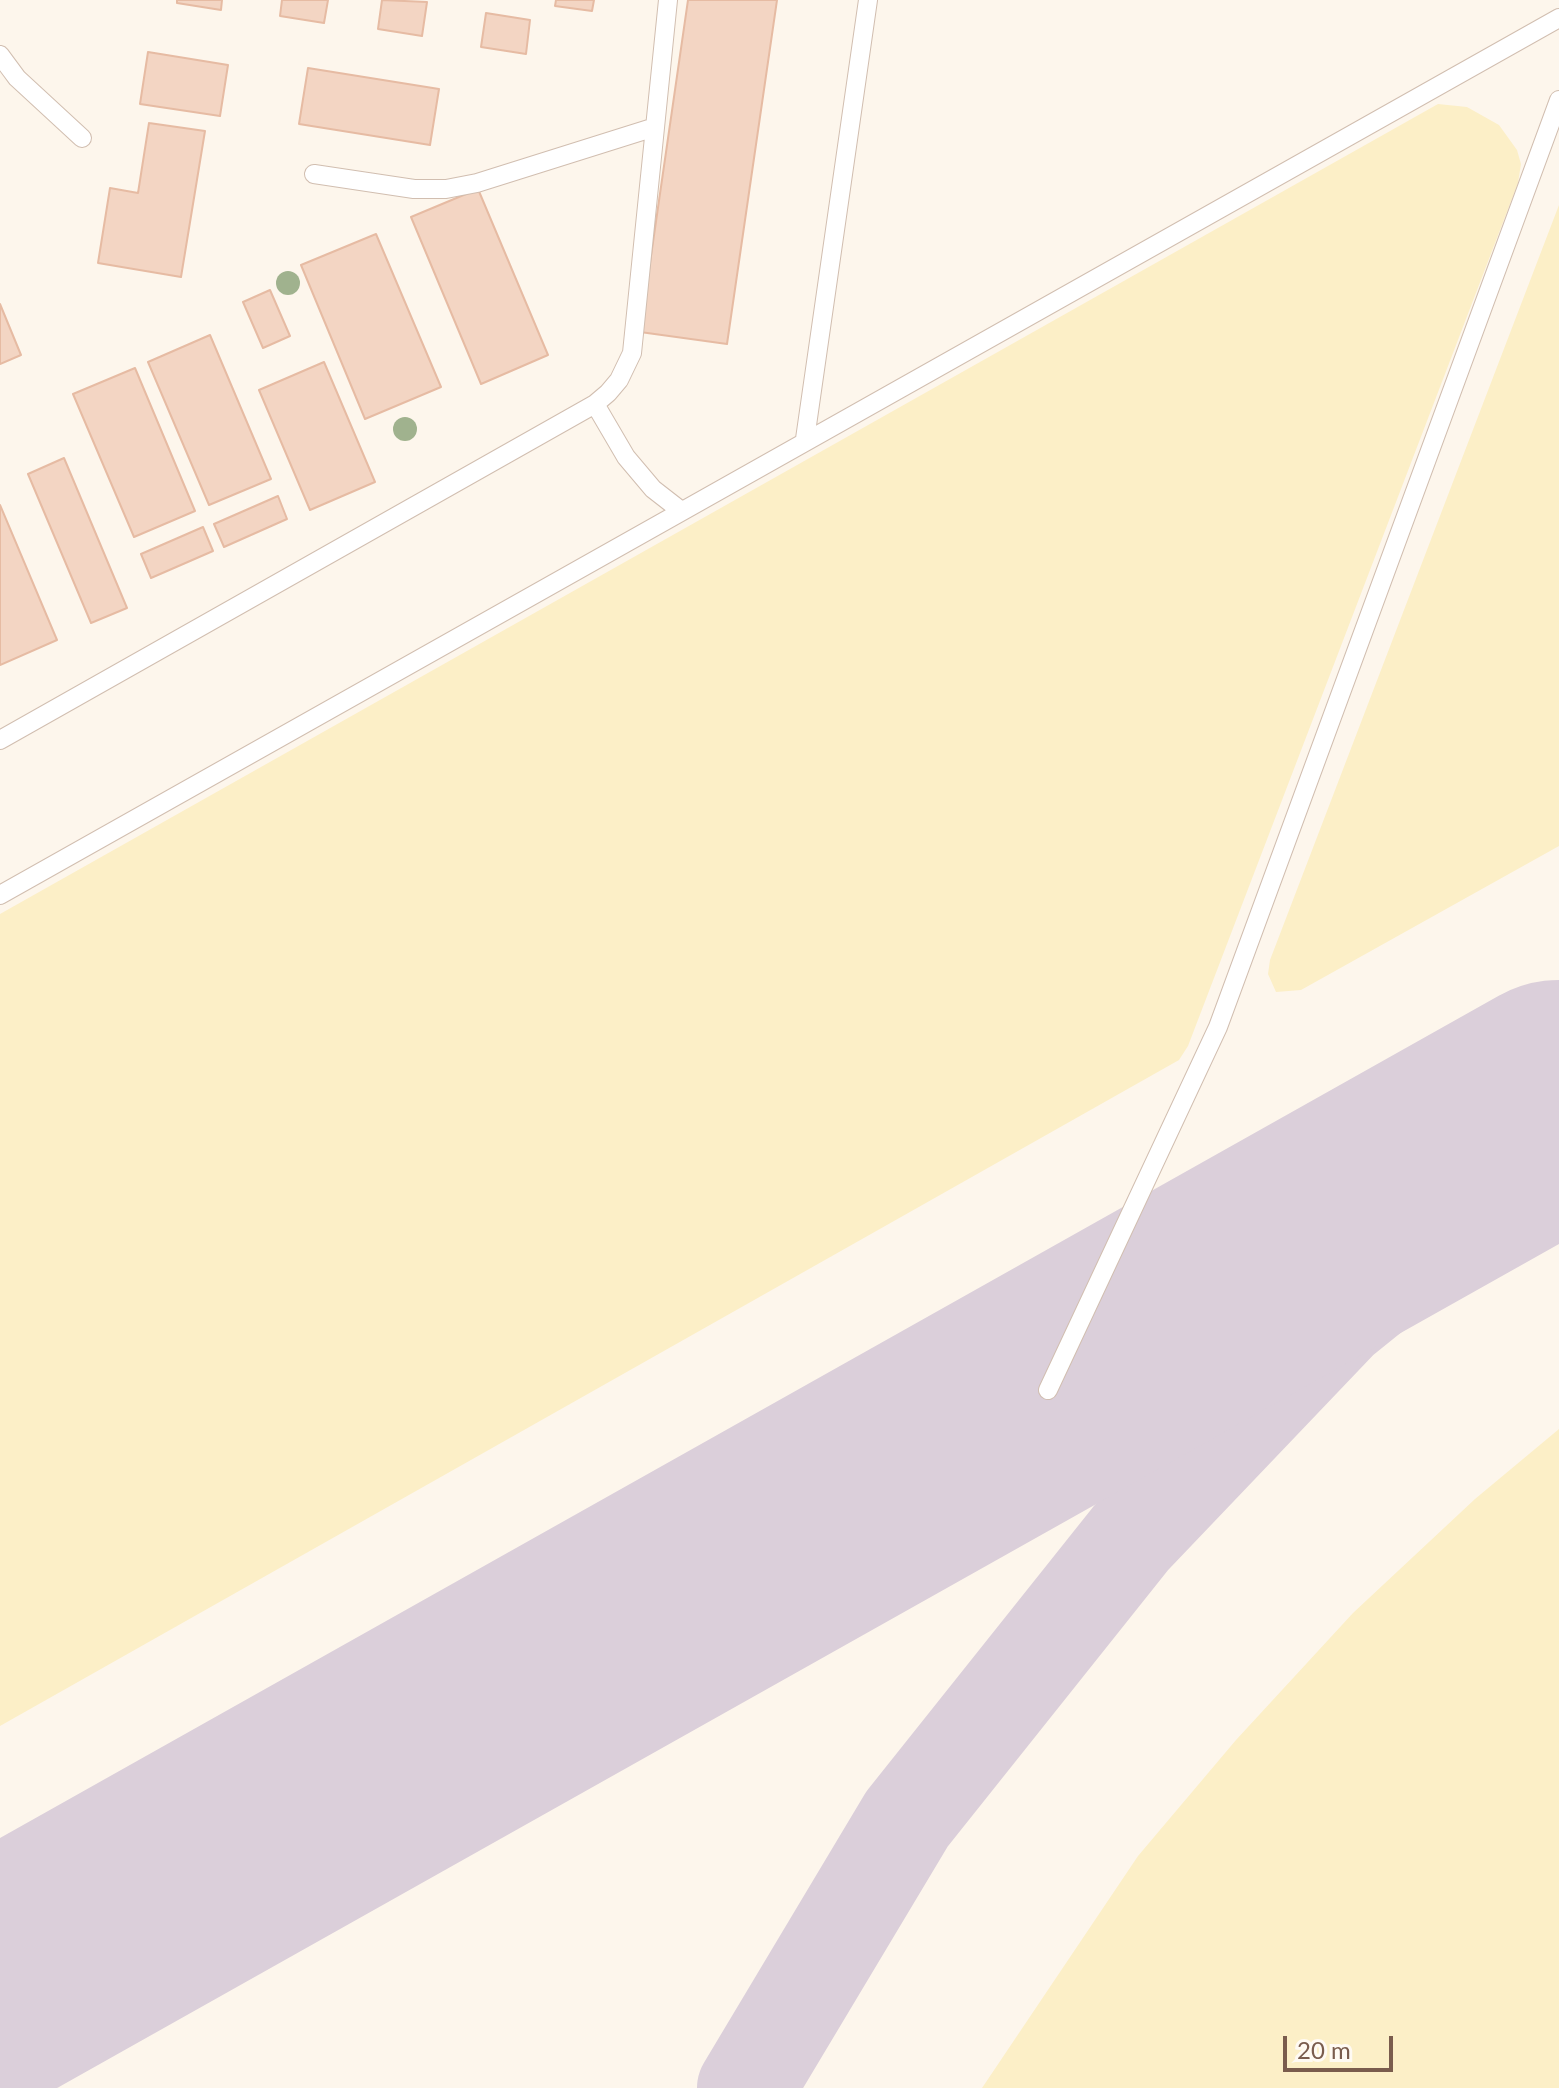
<!DOCTYPE html>
<html>
<head>
<meta charset="utf-8">
<style>
  body { margin:0 }
  #map { position:relative; width:1559px; height:2088px; overflow:hidden; background:#fdf6ec; font-family:Lato,sans-serif }
  canvas { display:block }
  .scale { position:absolute; left:1283px; top:2036px; width:110px; height:36px; box-sizing:border-box; border:4px solid #7a5c4d; border-top:0; padding-left:10px; font-size:24px; line-height:28px; white-space:nowrap; color:#7a5c4d; -webkit-text-stroke:6px #fffaf3; paint-order:stroke }
</style>
</head>
<body>
<div id="map">
<canvas width="1559" height="2088"></canvas>
<div class="scale">20 m</div>
</div>
<script>
const context = document.querySelector('canvas').getContext('2d');
context.lineJoin = 'round';
function fill(path, color) { context.fillStyle = color; context.fill(path, 'evenodd'); }
const toPath = rows => new Path2D(rows.map(r => 'M' + r).join(''));
function strokePath(path, color, width, dash) { context.strokeStyle = color; context.lineWidth = width; context.lineCap = dash ? 'butt' : 'round'; context.setLineDash(dash || []); context.stroke(path); }
fill(toPath([
  [1438,104,1467,107,1499,125,1517,150,1521,164,1518,183,1188,1046,1179,1060,0,1726,0,914],
  [1559,205,1559,846,1301,990,1276,992,1268,974,1270,960],
  [1559,1429,1559,2088,982,2088,1138,1856,1236,1740,1353,1613,1475,1499]
]), '#fcefc7');
strokePath(toPath([
  [746,2088,907,1819,1131,1538,1340,1319,1559,1142]
]), '#dbcfda', 98);
strokePath(toPath([
  [0,1979,1559,1103]
]), '#dbcfda', 246);
const building = toPath([
  [177,0,222,0,221,10,177,3,177,0],
  [282,0,328,0,324,23,280,16,282,0],
  [382,0,427,2,422,36,378,29,382,0],
  [556,0,594,0,592,11,555,6,556,0],
  [688,0,777,0,727,344,640,332,688,0],
  [486,13,530,20,526,54,481,47,486,13],
  [148,52,228,65,220,116,140,104,148,52],
  [308,68,439,89,430,145,299,124,308,68],
  [149,123,205,131,181,277,98,263,110,188,138,193,149,123],
  [478,189,548,355,481,384,411,217,478,189],
  [376,234,441,387,365,419,301,265,376,234],
  [270,290,290,336,263,348,243,302,270,290],
  [0,304,21,355,0,364,0,304],
  [210,335,271,479,209,505,148,362,210,335],
  [324,362,375,482,310,510,259,390,324,362],
  [135,368,195,511,134,537,73,394,135,368],
  [64,458,127,608,91,623,28,474,64,458],
  [278,496,287,519,224,547,214,524,278,496],
  [0,505,57,640,0,665,0,505],
  [203,527,213,551,151,578,141,554,203,527]
]);
fill(building, '#f3d5c3');
strokePath(building, '#e6bba3', 2);
const service = toPath([
  [0,55,17,78,82,138],
  [314,174,414,189,446,189,477,183,655,127],
  [595,404,626,457,653,489,680,510],
  [805,439,868,0],
  [0,740,595,404,608,393,619,380,632,353,668,0],
  [0,895,1559,18],
  [1048,1390,1218,1027,1559,100]
]);
strokePath(service, '#d1beb0', 20);
strokePath(service, '#fff', 18);
context.fillStyle = '#a0b28e';
for (const [x, y] of [
  [288,283],
  [405,429]
]) { context.beginPath(); context.arc(x, y, 12, 0, 2 * Math.PI); context.fill(); }
</script>
</body>
</html>
